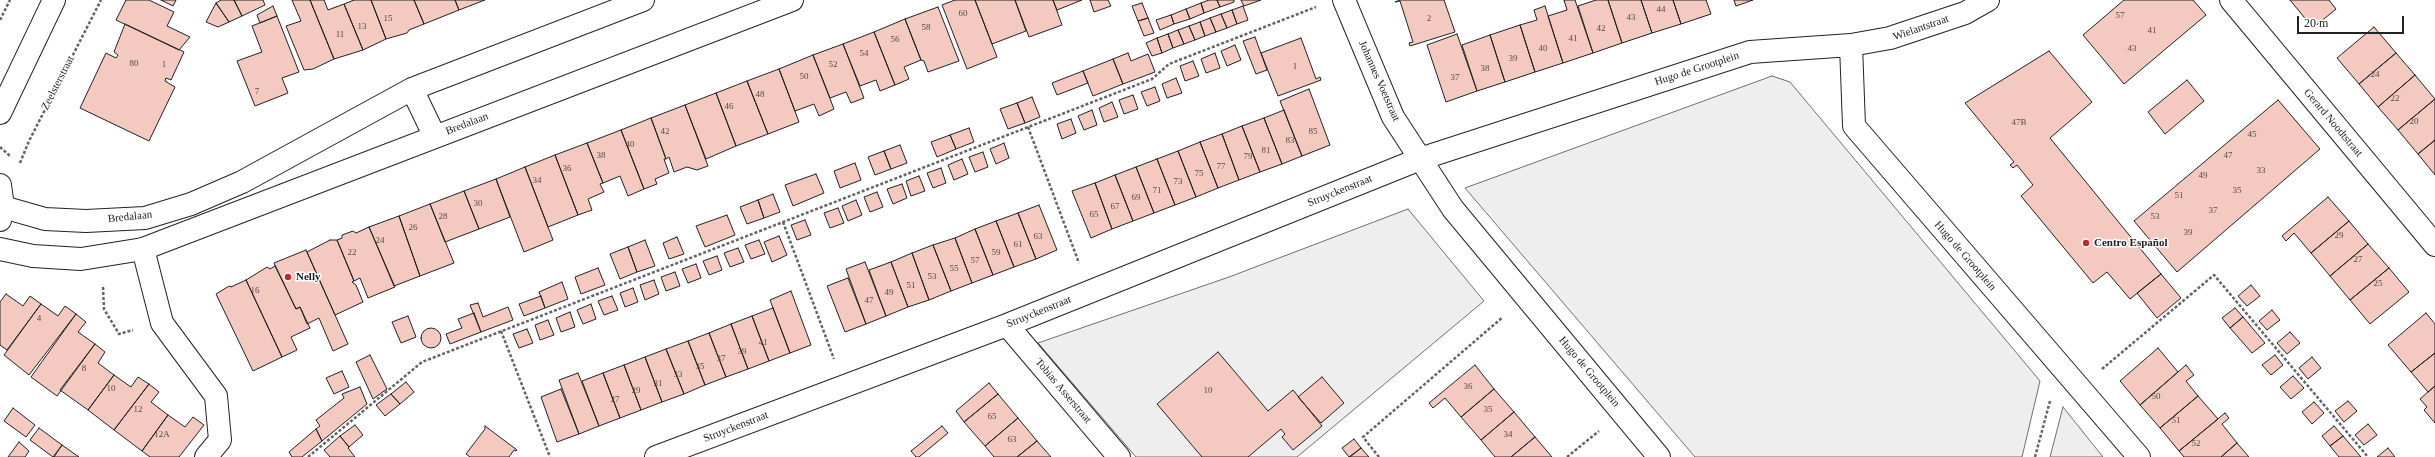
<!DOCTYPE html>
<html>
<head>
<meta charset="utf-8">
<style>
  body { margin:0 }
  #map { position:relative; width:2435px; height:457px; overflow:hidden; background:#fff; font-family:Georgia,serif }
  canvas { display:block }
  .scale { position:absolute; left:2297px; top:16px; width:107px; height:18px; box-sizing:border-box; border:2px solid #222; border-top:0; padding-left:5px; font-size:12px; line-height:14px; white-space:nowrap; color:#222; -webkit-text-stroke:3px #fff; paint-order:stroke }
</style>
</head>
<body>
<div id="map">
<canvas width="2435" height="457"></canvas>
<div class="scale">20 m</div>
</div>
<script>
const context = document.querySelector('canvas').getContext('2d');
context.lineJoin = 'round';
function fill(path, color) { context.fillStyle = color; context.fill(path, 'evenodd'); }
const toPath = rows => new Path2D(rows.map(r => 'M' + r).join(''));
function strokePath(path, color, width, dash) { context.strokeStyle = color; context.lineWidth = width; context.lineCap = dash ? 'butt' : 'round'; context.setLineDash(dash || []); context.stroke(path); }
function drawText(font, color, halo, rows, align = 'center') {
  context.font = font + ' Georgia,serif'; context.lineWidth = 3; context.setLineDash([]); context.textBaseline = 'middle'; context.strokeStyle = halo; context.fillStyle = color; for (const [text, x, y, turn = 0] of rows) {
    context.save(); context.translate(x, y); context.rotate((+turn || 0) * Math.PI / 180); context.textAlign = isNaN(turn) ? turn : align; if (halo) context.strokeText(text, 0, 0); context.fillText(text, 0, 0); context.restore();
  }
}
const green = toPath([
  [1772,76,1790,82,2040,381,2022,457,1695,457,1465,188,1772,76],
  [1408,209,1484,301,1297,457,1136,457,1038,343,1229,277,1408,209],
  [2063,407,2103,457,2050,457,2063,407]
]);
fill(green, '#eee');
strokePath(green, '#6f6f6f', 1);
const building = toPath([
  [126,0,149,0,174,12,167,26,190,37,179,50,116,20,126,0],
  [161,0,176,0,173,6,161,0],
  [221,0,234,0,242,16,229,22,216,3,221,0],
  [234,0,263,0,265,5,242,16,234,0],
  [292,0,310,0,334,59,313,69,304,70,286,26,301,21,292,0],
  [310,0,324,0,328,10,344,4,363,50,334,59,310,0],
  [354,0,371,0,386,39,363,50,344,4,354,0],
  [371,0,414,0,424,24,409,30,407,33,386,39,371,0],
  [414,0,455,0,459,10,424,24,414,0],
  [455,0,485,0,459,10,455,0],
  [955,0,975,0,997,57,967,69,942,5,955,0],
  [975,0,1015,0,1026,31,992,44,975,0],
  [1015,0,1053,0,1062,25,1029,37,1015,0],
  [1053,0,1082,0,1057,10,1053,0],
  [1090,0,1108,0,1111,6,1094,12,1090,0],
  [1209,0,1217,0,1220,7,1204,13,1201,3,1209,0],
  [1217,0,1234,0,1234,2,1220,7,1217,0],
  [1241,0,1261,0,1244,6,1241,0],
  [1400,0,1444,0,1455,32,1410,46,1409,43,1413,42,1400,1,1395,2,1400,0],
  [1564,0,1575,0,1593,53,1563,63,1548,16,1567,10,1564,0],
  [1596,0,1608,0,1622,43,1593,53,1578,6,1596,0],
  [1608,0,1641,0,1652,33,1622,43,1608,0],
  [1641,0,1673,0,1681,24,1652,33,1641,0],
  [1673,0,1706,0,1711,14,1681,24,1673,0],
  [1734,0,1753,0,1736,6,1734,0],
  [2124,0,2193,0,2206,15,2124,84,2083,35,2124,0],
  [2290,0,2329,0,2336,9,2313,28,2290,0],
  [216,3,229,22,218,27,206,22,216,3],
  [1142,3,1148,18,1138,21,1132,6,1142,3],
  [1201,3,1204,13,1190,19,1186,9,1201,3],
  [273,6,277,16,260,23,257,15,273,6],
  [1243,6,1248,20,1237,24,1232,10,1243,6],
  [1545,6,1563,63,1535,72,1520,25,1537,20,1534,10,1545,6],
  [938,7,959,61,928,72,924,61,921,60,905,19,938,7],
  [1186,9,1190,19,1174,24,1171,15,1186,9],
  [1232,10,1237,24,1227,28,1221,14,1232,10],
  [1221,14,1227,28,1216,32,1210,18,1221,14],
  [1171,15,1174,24,1160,30,1156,20,1171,15],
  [277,16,299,72,282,78,288,93,255,106,237,61,262,52,252,26,277,16],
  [1148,18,1154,33,1144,36,1138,21,1148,18],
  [1210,18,1216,32,1205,36,1200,22,1210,18],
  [905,19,921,60,904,67,909,79,895,85,874,32,905,19],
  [1200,22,1205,36,1195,40,1189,26,1200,22],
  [125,24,184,52,171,80,166,78,165,81,175,87,149,141,80,108,106,53,116,58,118,55,114,52,125,24],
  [1520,25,1535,72,1505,82,1490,35,1520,25],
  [1189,26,1195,40,1184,44,1178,30,1189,26],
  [2374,27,2396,53,2359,84,2337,58,2374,27],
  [1178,30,1184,44,1173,48,1168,34,1178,30],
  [874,32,895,85,880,91,876,80,860,86,843,44,874,32],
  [1168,34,1173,48,1162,53,1157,38,1168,34],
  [1457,34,1477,91,1446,102,1427,45,1457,34],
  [1490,35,1505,82,1477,91,1462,45,1490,35],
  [1255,37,1267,70,1256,74,1243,41,1255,37],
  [1157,38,1162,53,1152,56,1146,43,1157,38],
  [1301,38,1316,79,1320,77,1321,80,1278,96,1261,53,1301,38],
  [843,44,864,98,851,103,846,92,830,98,813,55,843,44],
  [1235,45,1241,60,1227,66,1221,51,1235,45],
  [2049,51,2092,102,2050,138,2161,274,2130,299,2107,272,2093,283,2021,196,2033,185,2017,165,2013,168,2010,165,2014,162,1965,103,2049,51],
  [1128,53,1131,61,1148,54,1155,72,1123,84,1113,59,1128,53],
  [1215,53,1220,68,1206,73,1201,59,1215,53],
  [2396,53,2415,75,2378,107,2359,84,2396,53],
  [813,55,834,109,819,116,814,104,795,111,779,69,813,55],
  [1113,59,1123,84,1093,96,1083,71,1113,59],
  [1193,61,1199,76,1185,81,1180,66,1193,61],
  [779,69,799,122,768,134,747,81,779,69],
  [1083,71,1088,83,1057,95,1052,83,1083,71],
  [2415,75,2435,99,2398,130,2378,107,2415,75],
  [1176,78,1182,93,1167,98,1162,84,1176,78],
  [2187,80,2204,101,2165,134,2148,112,2187,80],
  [747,81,768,134,736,146,716,93,747,81],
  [1155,87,1160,101,1147,106,1141,92,1155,87],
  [1309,89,1330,145,1302,156,1280,101,1309,89],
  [716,93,736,146,706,159,685,105,716,93],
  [1133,95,1138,109,1124,114,1119,100,1133,95],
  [1032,97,1040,117,1025,123,1017,103,1032,97],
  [2435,99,2435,140,2418,154,2398,130,2435,99],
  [2278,100,2320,149,2177,272,2134,221,2278,100],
  [1112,102,1118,117,1104,122,1099,108,1112,102],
  [1017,103,1025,123,1008,129,1000,109,1017,103],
  [685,105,708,166,697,170,687,167,674,172,669,157,666,159,651,118,685,105],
  [1092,110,1097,125,1084,130,1078,116,1092,110],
  [1284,110,1302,156,1282,164,1264,118,1284,110],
  [651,118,666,159,664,159,669,173,655,179,657,184,644,189,621,130,651,118],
  [1264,118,1282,164,1260,172,1242,126,1264,118],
  [1071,119,1076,133,1062,139,1057,124,1071,119],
  [1242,126,1260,172,1239,180,1222,134,1242,126],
  [969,128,974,142,956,149,950,135,969,128],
  [621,130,644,189,628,196,620,176,603,183,587,143,621,130],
  [1222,134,1239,180,1218,188,1200,142,1222,134],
  [950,135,956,149,937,157,931,142,950,135],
  [2435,140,2435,175,2418,154,2435,140],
  [1200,142,1218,188,1196,197,1178,151,1200,142],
  [587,143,603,183,600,184,604,192,588,199,592,210,578,215,555,155,587,143],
  [1004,143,1009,158,996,164,990,149,1004,143],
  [900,145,907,163,891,169,884,151,900,145],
  [884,151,891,169,875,175,868,157,884,151],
  [1178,151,1196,197,1175,205,1157,159,1178,151],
  [983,152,988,167,975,172,969,157,983,152],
  [555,155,578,215,548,227,525,167,555,155],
  [962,159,968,174,954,180,948,165,962,159],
  [1157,159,1175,205,1154,213,1136,167,1157,159],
  [855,163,861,180,840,188,834,171,855,163],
  [525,167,553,240,524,252,496,179,525,167],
  [1136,167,1154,213,1133,221,1115,175,1136,167],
  [941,168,946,183,933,188,927,173,941,168],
  [816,174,824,193,793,206,785,185,816,174],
  [1115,175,1133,221,1112,229,1095,183,1115,175],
  [919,176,925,191,911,196,906,181,919,176],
  [496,179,510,217,479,229,464,191,496,179],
  [1095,183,1112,229,1091,238,1072,191,1095,183],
  [902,184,907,198,893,204,887,189,902,184],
  [464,191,479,229,445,242,430,204,464,191],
  [877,192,883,207,870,212,864,197,877,192],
  [773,194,780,212,764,218,758,200,773,194],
  [2328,197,2349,221,2311,253,2294,233,2286,241,2282,236,2328,197],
  [758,200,764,218,747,224,740,207,758,200],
  [856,200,862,215,848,221,842,206,856,200],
  [430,204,454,263,420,276,399,216,430,204],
  [1039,205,1057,250,1036,259,1018,213,1039,205],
  [838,208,844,223,830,228,824,213,838,208],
  [1018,213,1036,259,1014,267,996,221,1018,213],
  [727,215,735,235,705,247,696,226,727,215],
  [399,216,420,276,394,286,369,227,399,216],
  [805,220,811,235,797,240,791,225,805,220],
  [996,221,1014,267,993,275,975,229,996,221],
  [2349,221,2368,244,2330,276,2311,253,2349,221],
  [369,227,395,287,368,298,360,278,354,281,337,240,342,238,342,235,353,231,356,233,369,227],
  [975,229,993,275,972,283,955,238,975,229],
  [779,236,787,255,772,262,764,242,779,236],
  [677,237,684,254,669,259,663,243,677,237],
  [955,238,972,283,951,291,933,245,955,238],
  [330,240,337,240,354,281,352,282,356,285,363,302,335,315,307,252,330,240],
  [645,240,655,266,637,272,628,247,645,240],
  [759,240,765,254,751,259,745,245,759,240],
  [2368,244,2389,268,2350,300,2330,276,2368,244],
  [933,245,951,291,929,300,912,253,933,245],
  [628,247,637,272,620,279,610,254,628,247],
  [738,248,744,262,730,267,724,253,738,248],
  [306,250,348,344,333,351,319,318,307,324,300,307,296,309,274,263,306,250],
  [912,253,929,300,908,307,891,262,912,253],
  [717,256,722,270,709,275,703,261,717,256],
  [865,262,886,316,866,324,846,269,865,262],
  [891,262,908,307,886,316,869,270,891,262],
  [696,264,701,278,688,283,682,269,696,264],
  [275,266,296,309,300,307,310,328,291,337,297,350,282,357,246,280,267,267,270,269,275,266],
  [598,268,605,285,581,294,575,277,598,268],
  [2389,268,2409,292,2370,324,2350,300,2389,268],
  [675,272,680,286,666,291,661,277,675,272],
  [2161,274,2181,298,2157,318,2137,293,2161,274],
  [848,278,866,324,845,332,827,286,848,278],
  [246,280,282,357,253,371,216,294,229,286,231,287,246,280],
  [654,280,659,294,645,300,640,285,654,280],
  [562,282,568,299,545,308,539,292,562,282],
  [2251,285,2260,296,2247,306,2238,296,2251,285],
  [633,288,638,302,625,307,620,293,633,288],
  [791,291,811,345,790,353,770,300,791,291],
  [6,294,23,306,30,296,41,304,7,350,0,345,0,302,6,294],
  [541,296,545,308,524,316,519,304,541,296],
  [612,296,618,310,604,315,598,301,612,296],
  [478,303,483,317,508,307,513,320,481,332,470,305,478,303],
  [41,304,58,316,65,306,76,314,29,375,4,355,41,304],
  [591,304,596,319,583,324,577,310,591,304],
  [773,308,790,353,769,361,752,316,773,308],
  [2235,308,2243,317,2230,328,2222,318,2235,308],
  [2272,310,2280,320,2267,330,2259,321,2272,310],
  [570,312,575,327,561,332,556,318,570,312],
  [474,313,481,332,450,344,446,334,462,328,458,319,474,313],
  [2426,313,2435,324,2435,353,2411,372,2388,345,2426,313],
  [76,314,86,322,78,332,95,344,57,396,31,377,76,314],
  [408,316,416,337,401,343,392,322,408,316],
  [752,316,769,361,748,369,731,324,752,316],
  [2243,317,2265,343,2252,353,2230,328,2243,317],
  [548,320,554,335,540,340,535,325,548,320],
  [731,324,748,369,726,377,709,333,731,324],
  '421 338a10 10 0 1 1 20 0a10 10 0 1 1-20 0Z',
  [527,329,533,343,519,348,513,334,527,329],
  [2290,332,2300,343,2287,354,2277,343,2290,332],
  [709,333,726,377,705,385,688,341,709,333],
  [688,341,705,385,684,394,666,349,688,341],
  [95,344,105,352,98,363,114,375,88,410,60,390,95,344],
  [2158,348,2178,372,2140,405,2120,381,2158,348],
  [666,349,684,394,662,402,645,357,666,349],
  [1218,352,1268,411,1293,390,1322,426,1293,450,1282,437,1285,434,1281,429,1248,457,1202,457,1157,404,1218,352],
  [2435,353,2435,386,2428,392,2411,372,2435,353],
  [370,355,387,389,373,399,356,362,370,355],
  [2275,355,2283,365,2271,375,2262,365,2275,355],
  [645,357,662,402,641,410,624,365,645,357],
  [2312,357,2321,368,2308,379,2299,368,2312,357],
  [624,365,641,410,620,418,603,373,624,365],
  [1475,365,1494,389,1461,417,1445,398,1433,408,1429,403,1475,365],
  [2186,365,2194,375,2186,381,2198,396,2160,428,2140,405,2186,365],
  [342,371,349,387,334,394,326,378,342,371],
  [578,373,599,426,579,434,559,380,578,373],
  [603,373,620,418,599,426,582,381,603,373],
  [114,375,131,387,138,377,149,384,114,430,88,410,114,375],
  [2293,376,2304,388,2291,399,2280,387,2293,376],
  [1322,377,1344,403,1321,423,1298,397,1322,377],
  [406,382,414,392,400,404,391,394,406,382],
  [989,383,998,394,964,422,956,411,989,383],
  [149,384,159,392,151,402,168,415,142,451,114,430,149,384],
  [2435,386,2435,423,2424,410,2427,407,2420,399,2435,386],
  [360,387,367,404,322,441,316,429,320,426,316,420,344,398,342,394,360,387],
  [561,389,579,434,557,442,541,397,561,389],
  [1494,389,1514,412,1481,440,1461,417,1494,389],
  [391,394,400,404,385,416,376,405,391,394],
  [998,394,1018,418,985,446,964,422,998,394],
  [2198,396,2218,419,2179,451,2160,428,2198,396],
  [2348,401,2357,411,2344,422,2335,411,2348,401],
  [2314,402,2324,413,2312,424,2302,412,2314,402],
  [13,408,35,425,26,437,4,421,13,408],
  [1514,412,1535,437,1511,457,1495,457,1481,440,1514,412],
  [2225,413,2229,418,2222,424,2237,443,2221,457,2184,457,2179,451,2225,413],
  [168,415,185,427,193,417,204,425,179,457,150,457,142,451,168,415],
  [1018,418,1037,441,1017,457,994,457,985,446,1018,418],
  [2368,424,2377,435,2364,445,2355,435,2368,424],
  [355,425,363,435,349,447,340,436,355,425],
  [485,426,517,450,516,451,514,450,509,457,470,457,466,454,485,429,485,426],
  [942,426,948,433,919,457,916,457,911,451,942,426],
  [2334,426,2343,436,2330,446,2322,436,2334,426],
  [39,428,62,445,53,457,30,440,39,428],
  [316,429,322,441,302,457,292,457,289,452,316,429],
  [340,436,349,447,348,448,355,457,330,457,324,450,340,436],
  [2343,436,2361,457,2339,457,2330,446,2343,436],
  [1535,437,1552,457,1511,457,1535,437],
  [1354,439,1361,448,1349,457,1342,448,1354,439],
  [1037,441,1051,457,1017,457,1037,441],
  [19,442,29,451,25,457,8,457,19,442],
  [2237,443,2249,457,2221,457,2237,443],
  [62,445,79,457,54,457,62,445],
  [1361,448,1369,457,1350,457,1361,448],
  [2388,448,2395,457,2377,457,2388,448]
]);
fill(building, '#f3c9c0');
strokePath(building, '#222', 1);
const minor = toPath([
  [1344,0,1393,117,1453,209,1659,457],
  [2231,0,2435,245],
  [1851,45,1854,126,2139,457],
  [0,113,54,0],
  [143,249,162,323,216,396,220,440,206,457],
  [1007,325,1119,457],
  [656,457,1007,325,1420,159,1750,52,1851,45,1890,38,1965,13,1988,0]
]);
const tertiary = toPath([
  [412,89,435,137],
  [0,185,3,207,0,220],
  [3,207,45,219,86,221,145,218,191,204,242,182,412,89,643,0],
  [0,249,33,256,81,259,143,249,792,0]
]);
strokePath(minor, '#222', 24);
strokePath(tertiary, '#222', 24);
strokePath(toPath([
  [0,20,10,0],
  [1028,127,1079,263],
  [0,147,10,156],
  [20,163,29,141,101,0],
  [783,222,834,359],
  [103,287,104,309,119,334,133,330],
  [501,331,550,457],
  [2102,369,2214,275,2368,457],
  [308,457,422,362,1152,79,1169,64,1316,7],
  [1379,457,1363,437,1503,317],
  [1567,457,1599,431],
  [2035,457,2050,401]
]), '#646464', 2.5, [3, 2]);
strokePath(minor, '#fff', 22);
strokePath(tertiary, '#fff', 22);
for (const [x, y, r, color] of [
  [2086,243,4,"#c62828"],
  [288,277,4,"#c62828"]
]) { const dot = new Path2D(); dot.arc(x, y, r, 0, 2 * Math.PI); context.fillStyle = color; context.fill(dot); strokePath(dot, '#fff', 1.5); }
drawText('9px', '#564c4a', null, [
  ["44",1661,10],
  ["60",963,14],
  ["57",2120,16],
  ["43",1631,18],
  ["15",388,19],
  ["2",1429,19],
  ["13",362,27],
  ["58",926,28],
  ["42",1601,29],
  ["41",2152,31],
  ["11",340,35],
  ["41",1573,39],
  ["56",895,40],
  ["40",1543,49],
  ["43",2132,49],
  ["54",864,54],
  ["39",1513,59],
  ["80",134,64],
  ["1",164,65],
  ["52",833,65],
  ["1",1295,67],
  ["38",1485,69],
  ["24",2375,75],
  ["50",804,77],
  ["37",1455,78],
  ["7",257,92],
  ["48",760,95],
  ["22",2395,99],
  ["46",729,107],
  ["20",2414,122],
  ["47B",2019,123],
  ["42",665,132],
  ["85",1313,132],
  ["45",2252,135],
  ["83",1290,141],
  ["40",630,145],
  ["81",1266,151],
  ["38",601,156],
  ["47",2228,156],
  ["79",1248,157],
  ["77",1221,167],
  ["36",567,169],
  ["33",2261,171],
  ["75",1199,174],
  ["49",2203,176],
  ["34",537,181],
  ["73",1178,182],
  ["71",1157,191],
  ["35",2237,191],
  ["51",2179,196],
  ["69",1136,198],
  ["30",478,204],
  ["67",1115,207],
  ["37",2213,211],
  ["65",1094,215],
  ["28",443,217],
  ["53",2155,217],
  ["26",413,228],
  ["39",2188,233],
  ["29",2339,236],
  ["63",1038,237],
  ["24",380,241],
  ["61",1018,245],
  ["22",352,253],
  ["59",996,253],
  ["27",2358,260],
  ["57",975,261],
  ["55",954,269],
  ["53",932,277],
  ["25",2378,284],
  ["51",911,286],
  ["16",255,291],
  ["49",889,293],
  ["47",869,301],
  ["4",39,319],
  ["41",763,343],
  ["39",742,352],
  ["37",721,359],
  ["35",700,367],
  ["8",84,369],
  ["33",678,375],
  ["31",658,384],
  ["36",1468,387],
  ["10",111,389],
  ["29",636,391],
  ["10",1208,391],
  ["50",2156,397],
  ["27",615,400],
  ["12",138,410],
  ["35",1488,410],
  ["65",992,417],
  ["51",2176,421],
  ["12A",162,435],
  ["34",1508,435],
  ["63",1012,440],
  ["52",2196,444]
]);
drawText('11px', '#222', '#fff', [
  ["Wielantstraat",1921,28,-19],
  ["Hugo de Grootplein",1697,69,-18],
  ["Johannes Voetstraat",1379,81,66],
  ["Zeelsterstraat",58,83,-63],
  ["Gerard Noodtstraat",2333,123,50],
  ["Bredalaan",467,124,-21],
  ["Struyckenstraat",1340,191,-22],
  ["Bredalaan",130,217,-6],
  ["Hugo de Grootplein",1965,256,49],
  ["Struyckenstraat",1039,312,-22],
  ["Hugo de Grootplein",1589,372,50],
  ["Tobias Asserstraat",1063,391,50],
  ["Struyckenstraat",736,427,-21]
]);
drawText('bold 11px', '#222', '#fff', [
  ["Centro Español",2094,243],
  ["Nelly",296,277]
], 'left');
</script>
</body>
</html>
